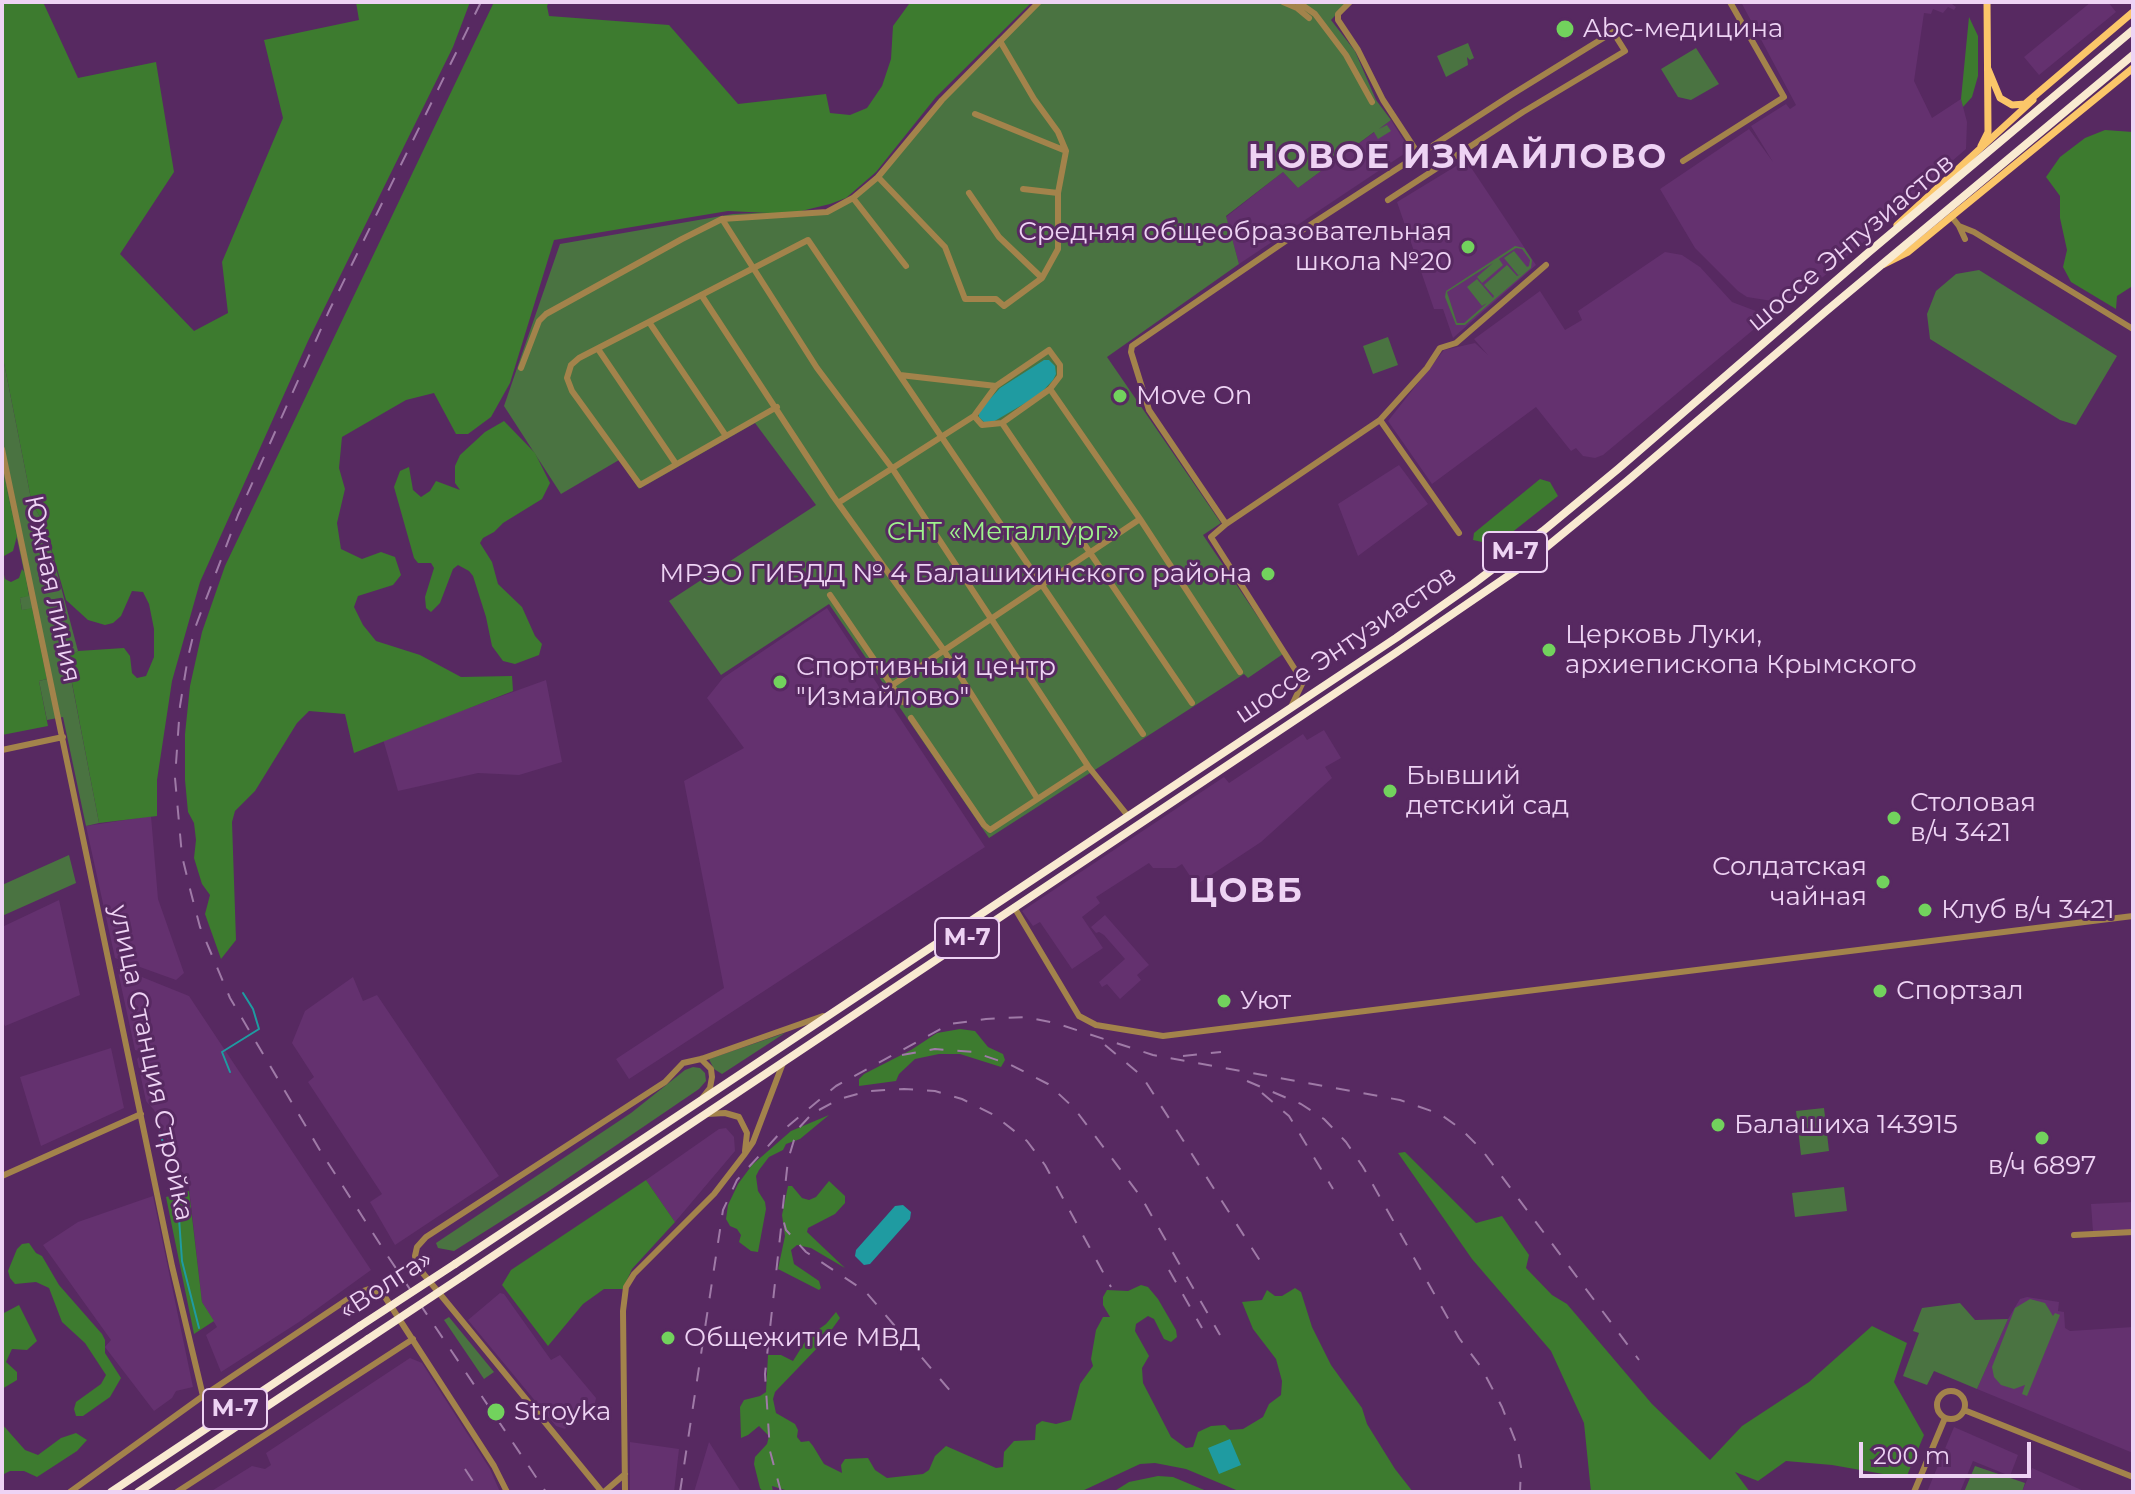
<!DOCTYPE html>
<html>
<head>
<meta charset="utf-8">
<style>
  body { margin:0 }
  #map { position:relative; width:2135px; height:1494px; overflow:hidden; background:#572961; font-family:Montserrat,sans-serif }
  canvas { display:block }
  .frame { position:absolute; inset:0; border:4px solid #eed3f4; pointer-events:none }
  .scale { position:absolute; left:1859px; top:1442px; width:172px; height:36px; box-sizing:border-box; border:4px solid #eed3f4; border-top:0; padding-left:10px; font-size:24px; line-height:28px; white-space:nowrap; color:#eed3f4; -webkit-text-stroke:6px #572961; paint-order:stroke }
</style>
</head>
<body>
<div id="map">
<canvas width="2135" height="1494"></canvas>
<div class="frame"></div>
<div class="scale">200 m</div>
</div>
<script>
const context = document.querySelector('canvas').getContext('2d');
context.lineJoin = 'round';
function fill(path, color) { context.fillStyle = color; context.fill(path, 'evenodd'); }
const toPath = rows => new Path2D(rows.map(r => 'M' + r).join(''));
function strokePath(path, color, width, dash) { context.strokeStyle = color; context.lineWidth = width; context.lineCap = dash ? 'butt' : 'round'; context.setLineDash(dash || []); context.stroke(path); }
function drawText(font, color, halo, rows, align = 'center') {
  context.font = font + ' Montserrat,sans-serif'; context.lineWidth = 6; context.setLineDash([]); context.textBaseline = 'middle'; context.strokeStyle = halo; context.fillStyle = color; for (const [text, x, y, turn = 0] of rows) {
    context.save(); context.translate(x, y); context.rotate((+turn || 0) * Math.PI / 180); context.textAlign = isNaN(turn) ? turn : align; if (halo) context.strokeText(text, 0, 0); context.fillText(text, 0, 0); context.restore();
  }
}
fill(toPath([
  [1741,2,1954,2,1952,4,1956,7,1954,10,1948,7,1943,13,1933,9,1931,14,1924,13,1914,81,1932,118,1961,99,1967,122,1966,149,1938,173,1936,181,1791,304,1747,297,1738,291,1695,248,1660,189,1749,129,1773,162,1751,126,1786,104,1790,109,1796,105],
  [2091,2,2108,2,2116,12,2039,75,2024,57],
  [1391,120,1410,150,1239,264,1226,217,1283,172,1298,188],
  [1466,160,1536,265,1453,338,1443,309,1434,309,1397,202],
  [1665,252,1682,255,1700,267,1732,302,1761,313,1753,330,1603,455,1595,458,1583,456,1576,448,1571,451,1536,407,1432,484,1388,421,1444,350,1475,343,1488,355,1474,339,1540,291,1565,330,1582,320,1578,311],
  [1399,465,1428,504,1358,556,1338,504],
  [827,608,985,847,629,1079,616,1059,724,988,684,781,744,748,707,698,723,678],
  [546,680,562,762,519,775,478,773,398,791,383,739],
  [1324,730,1341,758,1325,767,1332,778,1261,842,1196,885,1182,864,1176,868,1153,868,1149,863,1096,897,1100,903,1082,917,1103,948,1072,969,1040,922,1033,926,1022,911,1224,777,1229,783,1303,734,1307,740],
  [151,816,158,899,184,973,176,980,115,958,86,826],
  [59,900,80,995,5,1026,2,1020,2,927],
  [1105,915,1149,965,1137,975,1141,980,1120,999,1107,984,1102,987,1099,982,1125,959,1104,935,1099,932,1096,933,1091,927],
  [117,967,189,996,371,1270,299,1322,221,1372,206,1335,217,1327,202,1302,189,1187,154,1110,146,1101,137,1059,140,1056,139,1051,135,1050],
  [353,977,363,1001,377,995,499,1176,395,1245,370,1202,382,1194,308,1082,314,1077,292,1043,305,1011],
  [111,1048,124,1108,41,1146,20,1077],
  [726,1128,734,1137,735,1151,675,1222,646,1180,719,1129],
  [153,1196,193,1387,176,1391,172,1398,154,1411,105,1347,111,1340,43,1245,78,1222],
  [2133,1202,2133,1230,2093,1232,2091,1204],
  [500,1293,504,1294,551,1360,560,1355,596,1398,595,1403,580,1407,565,1429,556,1426,468,1320],
  [2027,1297,2059,1302,2058,1311,2064,1312,2065,1328,2070,1331,2133,1327,2133,1453,1977,1389,2008,1319,2020,1299],
  [410,1358,422,1363,490,1469,500,1492,210,1492,252,1466,265,1469,271,1465,266,1453],
  [1954,1427,2018,1455,2010,1476,1973,1461,1960,1492,1927,1492],
  [630,1442,679,1449,674,1492,630,1492],
  [709,1442,721,1461,741,1492,694,1492],
  [2032,1468,2086,1492,2022,1492]
]), '#64316f');
fill(toPath([
  [1036,2,1348,2,1331,20,1355,51,1376,100,1391,120,1379,129,1387,125,1391,131,1378,139,1374,132,1298,188,1283,172,1226,216,1239,264,1107,357,1221,523,1203,535,1283,654,1248,678,1244,674,989,838,829,604,721,675,669,601,816,505,755,423,639,489,619,460,561,494,504,406,560,244,733,214,826,210,853,195,871,180],
  [1468,43,1474,58,1470,60,1467,57,1468,65,1446,77,1437,56],
  [1696,48,1719,84,1691,100,1678,97,1661,69],
  [1515,246,1524,248,1532,260,1531,268,1465,325,1456,325,1445,297,1446,291],
  [1516,248,1522,249,1530,260,1529,266,1527,267,1514,251,1504,258,1518,275,1521,274,1517,276,1507,265,1484,285,1494,296,1493,298,1477,279,1467,287,1482,306,1487,303,1464,323,1457,323,1447,292,1493,263,1477,277,1482,283,1503,265,1499,259],
  [1979,270,2117,356,2076,425,2060,420,1930,339,1927,314,1936,291,1956,274],
  [1388,337,1398,365,1373,374,1363,346],
  [2,353,32,504,44,523,78,651,67,658,99,823,86,826,63,717,47,720,39,681,47,679,32,609,22,610,20,598,29,595,2,468],
  [69,855,76,883,2,916,2,885],
  [785,1033,722,1074,714,1069,709,1059],
  [693,1067,700,1068,705,1073,706,1081,699,1089,546,1193,454,1251,438,1248,436,1243,631,1113,685,1070],
  [1824,1108,1829,1151,1801,1155,1796,1111],
  [1844,1187,1847,1211,1795,1217,1792,1193],
  [2030,1299,2045,1303,2053,1316,2055,1313,2060,1315,2027,1396,2022,1394,2025,1385,2014,1389,2001,1385,1994,1377,1992,1367,2015,1308],
  [1960,1303,1975,1320,2008,1319,1977,1389,1934,1371,1927,1385,1903,1376,1919,1333,1913,1331,1922,1308],
  [449,1317,494,1372,484,1379,444,1320],
  [1975,1466,2025,1483,2022,1492,1964,1492]
]), '#4a7341');
fill(toPath([
  [2,2,43,2,78,78,156,62,174,172,120,254,194,331,228,313,222,262,283,118,264,40,359,20,356,2,470,2,453,47,308,341,200,582,172,681,157,780,157,816,99,823,67,657,78,651,124,648,130,656,132,673,137,678,146,676,154,657,154,629,149,604,143,592,132,591,121,616,113,623,105,625,88,620,66,600,44,523,32,504,2,353],
  [494,2,549,2,547,6,549,16,669,25,738,104,826,94,830,113,850,115,867,108,882,86,891,59,893,26,909,4,915,2,1032,2,936,97,876,172,846,198,830,204,789,214,728,211,554,240,510,383,491,417,468,434,456,434,434,393,406,400,342,437,339,468,345,489,337,523,341,549,362,559,381,552,395,557,401,575,393,585,358,596,354,607,363,625,376,641,420,655,461,677,512,676,513,691,354,753,345,714,309,711,297,723,255,791,235,811,232,822,236,940,221,959,205,914,210,895,202,884,194,858,196,840,194,823,188,812,185,780,185,734,190,686,202,632,225,566],
  [1969,17,1978,36,1978,76,1972,97,1963,107,1961,99],
  [2105,130,2133,132,2133,296,2131,287,2117,296,2116,309,2071,282,2063,267,2067,250,2060,218,2060,196,2046,177,2060,157,2085,138],
  [504,421,535,453,550,483,542,499,503,523,494,532,483,538,480,543,492,562,498,584,522,607,535,636,542,644,539,655,515,664,503,661,492,646,486,617,473,576,469,571,458,565,453,569,440,603,431,612,426,608,425,597,434,568,431,563,418,563,414,558,394,487,400,471,409,467,413,490,421,497,430,491,436,481,460,490,455,483,455,466,460,455,485,432],
  [2,468,17,536,13,551,4,556,2,566],
  [1540,479,1550,482,1558,496,1496,545,1473,540,1474,533],
  [2,566,5,579,11,582,19,578,22,569,25,573,29,596,20,598,22,610,32,608,47,679,39,681,48,726,2,735],
  [960,1029,975,1031,988,1047,1003,1054,1005,1060,1001,1067,960,1054,939,1054,915,1059,899,1074,896,1081,859,1086,859,1079,864,1074,911,1050,937,1033],
  [829,1115,800,1139,786,1144,783,1150,769,1157,759,1170,756,1176,758,1191,765,1202,766,1209,758,1252,751,1251,739,1242,741,1235,737,1229,730,1226,726,1219,728,1205,738,1184,752,1165,791,1131],
  [1405,1152,1476,1223,1502,1216,1529,1255,1526,1268,1552,1295,1567,1304,1652,1404,1710,1460,1742,1426,1809,1382,1872,1326,1907,1343,1894,1382,1924,1435,1906,1478,1832,1465,1786,1461,1758,1481,1735,1472,1750,1492,1591,1492,1584,1423,1551,1351,1472,1259,1398,1153],
  [646,1180,675,1222,632,1269,623,1289,604,1289,583,1304,548,1346,502,1285,511,1270],
  [829,1181,845,1196,845,1203,835,1214,808,1228,807,1232,845,1268,811,1248,797,1245,791,1250,794,1264,819,1281,821,1288,819,1290,778,1269,785,1236,782,1215,788,1186,792,1186,802,1198,809,1200,816,1197],
  [189,1191,202,1302,214,1321,194,1334,166,1197],
  [29,1243,36,1253,42,1256,59,1285,102,1334,105,1340,105,1353,121,1378,110,1397,83,1416,76,1416,74,1409,76,1402,101,1384,106,1375,85,1343,62,1322,49,1288,36,1282,15,1284,10,1278,8,1271,17,1249,22,1244],
  [1141,1285,1148,1287,1158,1299,1176,1330,1177,1337,1171,1342,1164,1339,1154,1319,1148,1316,1136,1324,1135,1331,1149,1356,1142,1368,1143,1383,1171,1437,1186,1448,1193,1447,1198,1432,1211,1426,1225,1425,1230,1430,1243,1429,1263,1417,1269,1404,1281,1395,1282,1381,1276,1359,1253,1329,1242,1302,1262,1300,1267,1290,1275,1296,1282,1296,1295,1288,1301,1292,1312,1327,1331,1365,1362,1408,1367,1424,1395,1469,1413,1492,1241,1492,1186,1469,1155,1463,1140,1464,1080,1492,808,1492,785,1490,772,1486,773,1492,763,1492,760,1488,754,1464,755,1457,767,1444,769,1436,759,1426,748,1435,741,1438,740,1407,744,1400,760,1396,766,1392,768,1355,781,1355,793,1361,808,1337,826,1324,836,1312,840,1318,822,1343,775,1392,773,1399,776,1413,795,1424,798,1430,797,1437,801,1442,809,1441,813,1446,824,1464,842,1473,841,1465,845,1459,868,1458,875,1470,887,1478,923,1474,929,1470,935,1456,946,1446,996,1468,1003,1467,1004,1452,1014,1441,1035,1440,1036,1425,1042,1421,1056,1424,1071,1420,1080,1384,1093,1366,1091,1359,1096,1330,1103,1317,1110,1317,1103,1305,1103,1297,1107,1290,1128,1291],
  [19,1305,37,1341,27,1350,12,1349,6,1362,17,1372,17,1380,2,1389,2,1314],
  [2,1424,25,1450,38,1455,61,1438,76,1433,87,1440,77,1451,37,1477,24,1471,10,1471,2,1475],
  [1158,1476,1173,1477,1209,1492,1113,1492,1129,1482]
]), '#3d7b2f');
fill(toPath([
  [1044,360,1049,360,1055,366,1056,374,1053,380,1039,395,993,422,984,422,979,417,979,411,1000,388],
  [903,1205,911,1212,910,1219,870,1264,864,1265,855,1256,856,1250,895,1206],
  [1230,1439,1241,1465,1219,1474,1208,1448]
]), '#1f9ba1');
strokePath(toPath([
  [230,1072,222,1052,259,1029,253,1009,243,993],
  [160,1131,178,1204,182,1261,199,1328]
]), '#1f9ba1', 2);
strokePath(toPath([
  [1283,2,1297,8,1309,18],
  [1298,2,1315,14,1346,55,1372,102],
  [1350,2,1338,14,1338,20,1358,50,1383,100,1419,155],
  [975,114,1066,151],
  [1683,161,1784,97,1730,2],
  [878,177,945,247,965,299,996,299,1004,306,1042,278,1058,249,1058,193,1066,151,1058,132,1034,99,1000,41],
  [1023,189,1058,193],
  [969,193,999,237,1042,278],
  [853,198,906,266],
  [1951,216,1959,226,1965,239],
  [722,219,817,368,892,468,1088,766,1128,816],
  [1959,226,1974,232,2133,329],
  [702,296,833,496,943,649,1037,798],
  [649,322,726,436],
  [598,349,676,464],
  [521,368,539,321,546,314,682,239,722,219,827,212,853,198,878,177,942,100,1039,2],
  [900,375,996,386],
  [1050,389,1140,519,1240,672],
  [777,407,640,485,572,391,567,378,571,365,579,358,808,240,1143,734],
  [1380,420,1459,533],
  [1002,423,1192,703],
  [2,449,172,1266,203,1396],
  [838,503,974,416,982,425,1002,423,1050,389,1060,376,1060,365,1049,350,996,386,974,416],
  [1226,524,1149,410,1131,352,1132,346,1287,240,1511,95,1613,32,1625,51,1523,112,1388,200],
  [830,595,903,702],
  [885,690,1140,519],
  [1291,707,1303,682,1211,537,1226,524,1380,420,1427,368,1440,348,1456,343,1546,265],
  [911,718,984,825,990,830,1088,766],
  [2,750,63,737],
  [1014,907,1079,1016,1096,1025,1163,1036,2133,916],
  [701,1059,711,1069,712,1077,710,1088,703,1097],
  [707,1114,725,1113,739,1117,747,1133,745,1151],
  [2,1176,141,1114],
  [2074,1235,2133,1232],
  '1937 1405a14 14 0 1 1 28 0a14 14 0 1 1-28 0Z',
  [1964,1410,2133,1477],
  [70,1492,203,1396,357,1293,369,1289,385,1297,494,1466,507,1492],
  [177,1492,413,1339],
  [602,1492,417,1266,415,1256,417,1247,426,1237,665,1082,683,1063,701,1059,823,1016],
  [604,1492,625,1474],
  [625,1492,623,1311,626,1287,634,1274,714,1194,744,1155,753,1142,783,1063],
  [1914,1492,1945,1418]
]), '#a3834b', 6);
strokePath(toPath([
  [1988,69,2000,98,2012,105,2025,104,2133,12],
  [1981,146,1988,132,1987,2],
  [1897,225,2033,100],
  [1884,264,1908,252,2133,68]
]), '#fbc669', 7);
strokePath(toPath([
  [455,1264,1396,638,1473,584,1543,531,1618,469,1869,252,2133,30],
  [463,1276,1394,654,1527,563,1627,481,1825,312,2133,55],
  [111,1492,360,1326],
  [138,1492,368,1339]
]), '#f9ead1', 8);
strokePath(toPath([
  [481,2,329,311,238,515,195,628,188,657,180,706,175,778,182,856,191,893,200,927,230,998,321,1152,387,1255,546,1492],
  [1105,1045,1142,1076,1264,1267],
  [902,1055,935,1049,973,1052,1009,1064,1048,1084,1074,1108,1141,1197,1220,1335],
  [1183,1056,1221,1052],
  [1247,1081,1301,1104,1324,1119,1346,1142,1363,1167,1459,1338,1481,1367,1502,1407,1517,1445,1521,1467,1520,1492],
  [1262,1093,1289,1116,1333,1189],
  [819,1110,839,1099,869,1091,904,1089,935,1091,962,1099,994,1115,1027,1141,1045,1165,1111,1287],
  [809,1117,797,1130,788,1160,782,1215,786,1230,806,1252,865,1291,958,1400],
  [1169,1270,1202,1328],
  [465,1469,480,1492],
  [680,1492,723,1210,737,1180,781,1132,836,1086,950,1024,986,1019,1026,1017,1055,1023,1153,1055,1400,1100,1440,1114,1461,1129,1482,1150,1639,1360],
  [781,1492,770,1451,765,1374,782,1219]
]), '#9f7aa7', 2, [14, 14]);
strokePath(toPath([
  [360,1326,455,1264],
  [368,1339,463,1276]
]), '#f9ead1', 8);
for (const [x, y, r, color] of [
  [1565,29,10,"#72d25d"],
  [1468,247,8,"#72d25d"],
  [1120,396,8,"#72d25d"],
  [1268,574,8,"#72d25d"],
  [1549,650,8,"#72d25d"],
  [780,682,8,"#72d25d"],
  [1390,791,8,"#72d25d"],
  [1894,818,8,"#72d25d"],
  [1883,882,8,"#72d25d"],
  [1925,910,8,"#72d25d"],
  [1880,991,8,"#72d25d"],
  [1224,1001,8,"#72d25d"],
  [1718,1125,8,"#72d25d"],
  [2042,1138,8,"#72d25d"],
  [668,1338,8,"#72d25d"],
  [496,1412,10,"#72d25d"]
]) { const dot = new Path2D(); dot.arc(x, y, r, 0, 2 * Math.PI); context.fillStyle = color; context.fill(dot); strokePath(dot, '#572961', 3); }
for (const [x, y, w] of [
  [1515,552,64],
  [967,938,64],
  [235,1409,64]
]) { const box = new Path2D(); box.roundRect(x - w / 2, y - 20, w, 40, 6); context.fillStyle = '#572961'; context.fill(box); strokePath(box, '#eed3f4', 2); }
drawText('bold 24px', '#eed3f4', null, [
  ["М-7",1515,552],
  ["М-7",967,938],
  ["М-7",235,1409]
]);
drawText('26px', '#eed3f4', '#572961', [
  ["Abc-медицина",1583,29],
  ["Средняя общеобразовательная",1452,232,"right"],
  ["школа №20",1452,262,"right"],
  ["Move On",1136,396],
  ["МРЭО ГИБДД № 4 Балашихинского района",1252,574,"right"],
  ["Церковь Луки,",1565,635],
  ["архиепископа Крымского",1565,665],
  ["Спортивный центр",796,667],
  ["\"Измайлово\"",796,697],
  ["Бывший",1406,776],
  ["детский сад",1406,806],
  ["Столовая",1910,803],
  ["в/ч 3421",1910,833],
  ["Солдатская",1867,867,"right"],
  ["чайная",1867,897,"right"],
  ["Клуб в/ч 3421",1941,910],
  ["Спортзал",1896,991],
  ["Уют",1240,1001],
  ["Балашиха 143915",1734,1125],
  ["в/ч 6897",2042,1166,"center"],
  ["Общежитие МВД",684,1338],
  ["Stroyka",514,1412]
], 'left');
drawText('26px', '#eed3f4', '#572961', [
  ["шоссе Энтузиастов",1851,243,-40],
  ["Южная линия",52,589,78],
  ["шоссе Энтузиастов",1346,645,-34],
  ["улица Станция Стройка",151,1063,78],
  ["«Волга»",386,1285,-33]
]);
drawText('26px', '#9ff28d', '#572961', [
  ["СНТ «Металлург»",1003,532]
]);
context.letterSpacing = '2px';
drawText('bold 34px', '#eed3f4', '#572961', [
  ["НОВОЕ ИЗМАЙЛОВО",1458,158],
  ["ЦОВБ",1246,892]
]);
context.letterSpacing = '0px';
</script>
</body>
</html>
